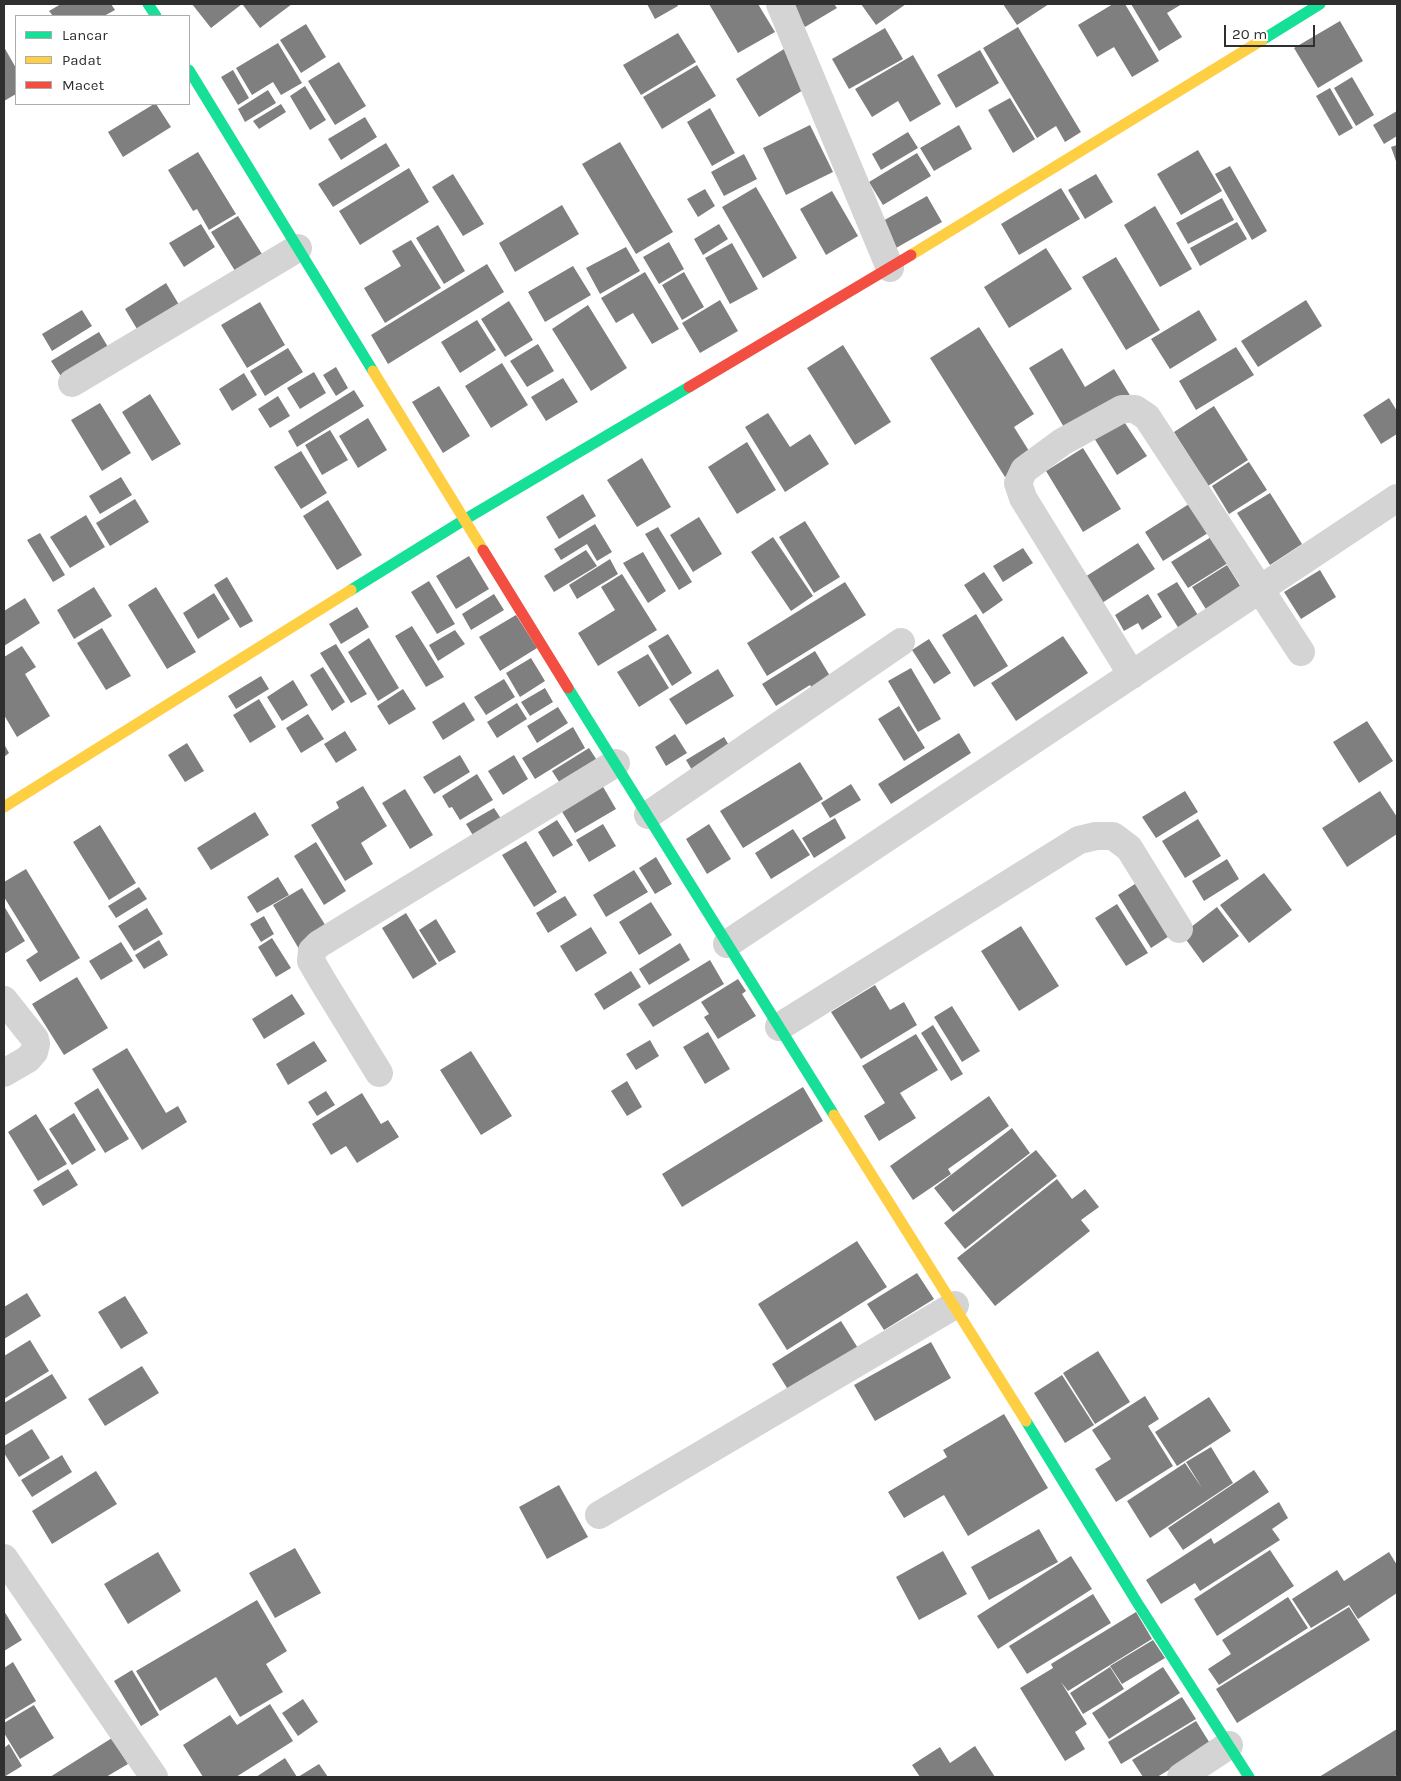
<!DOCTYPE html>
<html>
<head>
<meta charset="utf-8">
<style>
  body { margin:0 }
  #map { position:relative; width:1401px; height:1781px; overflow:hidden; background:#fff; font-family:Karla,sans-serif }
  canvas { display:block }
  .frame { position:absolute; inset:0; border:5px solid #2f2f2f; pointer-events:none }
  .legend { position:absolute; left:15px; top:15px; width:175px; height:90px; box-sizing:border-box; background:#fff; border:1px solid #acacac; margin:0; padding:6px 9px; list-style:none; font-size:15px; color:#2f2f2f }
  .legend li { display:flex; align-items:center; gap:10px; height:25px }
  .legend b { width:25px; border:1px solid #acacac }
  .scale { position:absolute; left:1224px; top:25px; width:91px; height:22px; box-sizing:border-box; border:2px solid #2f2f2f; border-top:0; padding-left:6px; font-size:15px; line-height:18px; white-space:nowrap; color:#2f2f2f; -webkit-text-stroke:4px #fff; paint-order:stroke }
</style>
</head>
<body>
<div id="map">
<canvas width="1401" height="1781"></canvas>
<div class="frame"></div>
<ul class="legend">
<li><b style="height:6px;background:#16e098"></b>Lancar</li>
<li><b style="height:6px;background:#ffcf43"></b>Padat</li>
<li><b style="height:6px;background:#f24e42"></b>Macet</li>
</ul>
<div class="scale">20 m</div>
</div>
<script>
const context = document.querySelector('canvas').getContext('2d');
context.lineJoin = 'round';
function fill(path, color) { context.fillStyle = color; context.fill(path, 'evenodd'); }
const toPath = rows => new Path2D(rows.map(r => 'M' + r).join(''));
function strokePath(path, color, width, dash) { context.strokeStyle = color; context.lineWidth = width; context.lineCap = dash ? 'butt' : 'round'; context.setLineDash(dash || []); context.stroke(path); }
fill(toPath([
  [61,4,111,4,115,10,104,16,53,16,49,11],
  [192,4,242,4,211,28],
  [245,4,292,4,260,28,243,5],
  [647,4,677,4,678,6,655,19],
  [709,4,758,4,775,32,738,53],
  [791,4,834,4,837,8,805,27],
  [861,4,906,4,876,25],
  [1003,4,1049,4,1017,25],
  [1113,4,1125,4,1159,61,1132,77,1114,47,1097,57,1078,25],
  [1131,4,1182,4,1167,13,1182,37,1159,51],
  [1340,21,1363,61,1318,88,1294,48],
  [306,24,326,57,301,73,280,40],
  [1018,27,1081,132,1065,142,1056,126,1037,138,983,48],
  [885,28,903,59,849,89,832,59],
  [678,33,696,62,641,95,623,65],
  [278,43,302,83,281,95,273,82,252,95,236,68],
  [4,47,16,68,16,94,4,101],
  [784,49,808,87,759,117,736,79],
  [980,50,999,83,956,108,937,75],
  [913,55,941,104,910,122,898,101,872,117,855,89],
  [339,62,366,106,335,125,308,81],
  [697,65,716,96,662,129,643,97],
  [233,70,249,98,238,105,221,77],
  [1352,77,1374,115,1356,126,1334,88],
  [305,86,326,120,310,130,290,96],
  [1330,88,1353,128,1339,136,1316,96],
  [268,90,276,103,245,122,238,109],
  [1010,98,1035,139,1013,153,988,110],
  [154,104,156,104,171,127,123,157,108,132],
  [281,104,286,112,259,129,253,121],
  [710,108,735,153,712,166,687,122],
  [1397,111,1397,136,1384,144,1373,125],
  [365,117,377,137,341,160,328,139],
  [810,125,833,172,786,195,763,148],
  [959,125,972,149,934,171,920,148],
  [908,132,918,148,881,170,872,154],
  [620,142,673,232,636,254,582,164],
  [386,143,400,166,333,207,318,184],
  [1397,145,1397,164,1391,147],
  [1198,150,1222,191,1181,215,1157,174],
  [198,152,236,214,209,230,197,209,193,211,168,170],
  [917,153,931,176,883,205,869,182],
  [744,154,757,179,724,196,711,172],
  [1230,166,1267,231,1252,240,1215,174],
  [409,168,429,202,360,245,339,211],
  [453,174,484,224,463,236,432,187],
  [1096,174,1113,202,1085,219,1068,190],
  [756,187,797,258,763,278,722,207],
  [1061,188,1080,219,1019,255,1001,224],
  [705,189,715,206,698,217,687,199],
  [832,191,858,236,826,255,800,209],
  [927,196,942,222,896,248,881,222],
  [1222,198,1234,220,1188,244,1176,223],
  [562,205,579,234,515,272,499,243],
  [1155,206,1192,269,1160,287,1124,225],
  [238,216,267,262,240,279,211,232],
  [1237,222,1247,239,1200,266,1190,248],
  [201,224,215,247,184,267,169,243],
  [719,224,728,239,703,255,694,239],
  [438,225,465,271,444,284,416,238],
  [411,240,441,288,385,323,364,288,401,266,392,251],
  [669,242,684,269,659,284,643,257],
  [732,243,758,289,730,304,705,258],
  [626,247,640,271,600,294,586,268],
  [1046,248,1072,289,1009,328,984,287],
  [1116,257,1160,330,1126,350,1082,277],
  [487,264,504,292,388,364,371,335],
  [573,266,591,295,545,322,528,292],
  [645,272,679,329,652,344,633,313,616,323,601,298],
  [684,272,704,307,682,320,662,285],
  [166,283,181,308,140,334,125,309],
  [720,300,738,331,700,353,682,323],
  [1306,300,1322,326,1258,367,1241,341],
  [509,301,533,340,505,357,481,319],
  [260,302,285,345,247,368,221,325],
  [588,305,627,368,591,391,552,329],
  [82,310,92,326,52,351,42,334],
  [1199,310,1217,340,1170,369,1151,339],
  [477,320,496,350,460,373,441,342],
  [979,327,1034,414,1014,427,1034,459,1005,477,930,358],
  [99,332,111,352,64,381,51,361],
  [538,344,554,371,527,387,510,361],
  [843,345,891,422,855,445,807,368],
  [1236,347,1254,375,1196,410,1179,381],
  [288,348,303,372,265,396,250,371],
  [1062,348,1085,387,1114,369,1131,397,1068,434,1029,368],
  [502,363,528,405,491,428,465,386],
  [336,367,348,388,336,396,323,375],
  [314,372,326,393,300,409,287,388],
  [244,373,257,395,232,411,219,389],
  [563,378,578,402,546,421,531,397],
  [439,386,470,436,443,453,412,402],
  [354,390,364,406,297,447,288,431],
  [150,394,181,444,152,461,122,412],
  [278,396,290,416,270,428,258,409],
  [1389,398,1397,411,1397,434,1381,444,1363,415],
  [100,403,131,453,102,471,71,420],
  [1214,406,1248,460,1208,486,1174,432],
  [768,413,790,447,810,434,829,464,785,492,745,427],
  [368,418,387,450,358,468,339,436],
  [1123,420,1147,456,1117,475,1094,438],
  [330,430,348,460,322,475,305,445],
  [747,442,776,490,737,514,708,467],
  [1083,448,1121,509,1083,532,1046,471],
  [301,451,327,493,301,509,274,467],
  [642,458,671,507,637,527,607,480],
  [1249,462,1267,490,1229,514,1212,486],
  [121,477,132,495,100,514,89,496],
  [1270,493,1302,544,1270,565,1237,513],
  [583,494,596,516,559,539,546,517],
  [135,499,149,522,110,546,96,523],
  [328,500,362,555,337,570,303,516],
  [1189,504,1208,533,1163,561,1145,532],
  [86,515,105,547,70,568,50,537],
  [699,517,722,554,693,572,670,535],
  [805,521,840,577,814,593,779,537],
  [595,524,612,552,597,561,587,544,561,560,554,549],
  [658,527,692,582,679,590,645,534],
  [40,533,65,575,53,582,27,540],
  [773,537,813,596,791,611,751,552],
  [1211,537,1228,563,1188,588,1171,562],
  [1138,543,1155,569,1102,603,1085,577],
  [1023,548,1033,563,1003,582,993,566],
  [586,550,597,566,554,592,544,576],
  [643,552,666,591,648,603,623,563],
  [469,556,489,589,456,609,436,576],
  [610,559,618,574,577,599,569,585],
  [1227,565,1244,592,1209,614,1192,587],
  [1320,570,1336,597,1301,619,1284,592],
  [984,572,1003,600,983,614,964,585],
  [622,574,657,630,598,666,578,633,615,610,601,587],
  [227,577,253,621,240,628,214,585],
  [429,581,455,624,437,634,411,592],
  [845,582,866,615,767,676,747,643],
  [1177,582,1201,620,1181,632,1157,594],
  [94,587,112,616,74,639,57,610],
  [156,587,196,652,167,669,128,605],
  [214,593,230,619,198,639,183,613],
  [494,594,504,610,471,630,462,614],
  [1148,594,1162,617,1142,630,1138,623,1124,631,1115,615],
  [25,598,40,623,4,646,4,611],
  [357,607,369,627,341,644,329,624],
  [976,614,1008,666,974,687,942,635],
  [516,615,537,648,500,671,479,637],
  [412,626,444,677,426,687,395,636],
  [102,628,131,676,106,690,77,643],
  [455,630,465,644,438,661,429,645],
  [668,634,692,673,672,686,648,646],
  [1063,636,1088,673,1016,721,991,683],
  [369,638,399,688,378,701,348,652],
  [929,639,951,673,934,684,912,650],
  [336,644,367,694,351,703,320,653],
  [22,646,36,667,25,674,50,716,17,737,4,715,4,657],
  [815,651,833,681,815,693,810,685,776,706,762,684],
  [648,654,669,688,639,707,617,672],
  [531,658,545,681,520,697,506,673],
  [323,667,345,702,332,711,310,675],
  [911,668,941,719,918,732,888,681],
  [718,669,734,696,686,725,669,699],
  [261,676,269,689,236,709,228,696],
  [504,679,515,697,486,715,474,697],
  [293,680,308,705,282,721,267,697],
  [545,688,553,702,530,716,521,702],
  [403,689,416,709,389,725,377,706],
  [259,699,276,727,250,743,233,715],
  [464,702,475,720,443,740,432,722],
  [517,703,527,719,497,738,487,722],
  [899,706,925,748,904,761,878,719],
  [558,707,568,723,537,743,527,726],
  [308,714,324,739,301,753,286,728],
  [1367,721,1393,761,1359,783,1333,742],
  [573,727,585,748,535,779,522,758],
  [345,731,357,750,336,763,324,744],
  [959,733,971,753,891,804,878,784],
  [675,734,687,753,666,766,655,747],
  [724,737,733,752,695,775,686,760],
  [187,743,204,771,185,782,168,755],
  [4,744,9,753,4,757],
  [589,748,602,768,565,791,552,771],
  [460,755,470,772,434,794,423,777],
  [514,755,528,779,503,795,488,771],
  [800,762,823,799,743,848,720,811],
  [477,774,493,800,460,820,452,807,449,808,442,796],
  [851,784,861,800,830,818,821,803],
  [602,785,616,809,575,833,561,810],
  [363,786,387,826,361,843,373,864,345,881,311,825,339,808,336,802],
  [405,789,433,835,410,849,382,803],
  [1185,791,1198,812,1156,838,1142,817],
  [1380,791,1397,817,1397,834,1347,867,1322,828],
  [494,808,502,820,474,837,466,824],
  [255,812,269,835,211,870,197,848],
  [835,818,846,838,814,858,802,838],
  [1198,819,1221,856,1185,878,1162,841],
  [557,820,573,845,553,857,538,832],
  [603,824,616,846,589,862,576,840],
  [709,824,731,859,707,874,686,839],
  [100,825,136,883,109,900,73,842],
  [793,829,810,855,771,879,755,853],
  [526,841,557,892,534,907,502,855],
  [316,842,346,891,324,905,294,856],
  [656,857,672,884,655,894,639,868],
  [1227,859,1239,879,1204,901,1192,881],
  [26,869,80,958,40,982,26,960,38,952,4,897,4,882],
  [634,870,648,892,606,917,593,895],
  [1264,873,1292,910,1249,943,1220,905],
  [278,877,289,895,257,913,247,897],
  [1141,880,1174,933,1151,948,1118,895],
  [139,887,147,899,116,918,108,906],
  [302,888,329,931,299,949,273,905],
  [565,896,577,915,548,933,536,913],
  [651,902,672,935,639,955,619,922],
  [1117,904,1148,953,1126,966,1095,918],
  [4,906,25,941,4,954],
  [1217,907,1239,936,1203,963,1182,934],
  [147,908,163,934,134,951,118,926],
  [406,913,437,964,413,979,382,928],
  [264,916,274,934,261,942,250,924],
  [436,919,456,952,439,962,419,930],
  [1021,926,1059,986,1019,1011,981,951],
  [591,927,607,953,576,972,560,946],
  [272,938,291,968,276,977,258,947],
  [159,940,168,955,144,969,135,955],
  [121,942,133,961,101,980,89,961],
  [680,943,690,960,649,985,639,969],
  [710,960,724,984,653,1027,638,1004],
  [631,971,641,987,604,1010,594,994],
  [77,977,108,1028,64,1055,32,1004],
  [738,979,746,991,742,994,756,1016,718,1039,704,1017,709,1014,701,1002],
  [875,985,890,1010,904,1002,917,1025,861,1059,831,1012],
  [292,994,305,1014,264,1039,252,1019],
  [952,1006,980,1051,962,1062,934,1017],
  [933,1025,963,1074,951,1081,921,1033],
  [708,1032,730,1069,705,1084,683,1047],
  [916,1034,938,1070,900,1093,916,1118,879,1141,864,1116,885,1103,862,1066],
  [650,1040,659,1056,636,1070,626,1054],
  [314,1041,327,1061,288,1085,276,1064],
  [127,1048,166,1113,178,1106,187,1122,142,1150,92,1069],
  [471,1051,512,1116,481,1135,440,1070],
  [627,1081,642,1107,627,1116,611,1091],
  [803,1087,823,1121,682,1207,662,1174],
  [98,1088,129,1139,105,1153,74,1103],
  [326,1091,335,1105,317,1116,308,1102],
  [362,1093,381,1124,388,1120,399,1137,357,1163,346,1146,331,1155,312,1124],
  [989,1096,1009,1126,948,1169,951,1174,913,1200,890,1166],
  [74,1113,96,1150,72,1165,49,1129],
  [36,1114,67,1164,38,1181,8,1132],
  [1012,1128,1030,1153,953,1212,934,1188],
  [1036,1150,1057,1176,965,1249,944,1223],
  [68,1169,78,1185,43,1206,33,1190],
  [1057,1179,1072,1199,1085,1189,1099,1207,1081,1220,1090,1231,995,1306,957,1258],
  [857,1241,887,1287,787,1350,758,1304],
  [917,1273,934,1299,884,1330,867,1304],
  [27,1293,41,1316,4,1339,4,1307],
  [125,1296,148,1333,121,1349,98,1312],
  [841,1321,861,1353,792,1396,772,1364],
  [30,1340,49,1371,4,1399,4,1356],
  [931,1342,951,1378,875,1421,854,1385],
  [1098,1351,1130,1402,1095,1424,1063,1373],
  [142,1366,159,1393,105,1426,88,1399],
  [52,1374,67,1398,4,1436,4,1403],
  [1062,1375,1094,1425,1065,1443,1034,1393],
  [1145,1396,1159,1419,1148,1426,1173,1466,1116,1502,1095,1469,1111,1459,1092,1430],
  [1209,1397,1231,1431,1177,1466,1155,1432],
  [1004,1414,1048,1488,968,1536,944,1495,904,1518,888,1492,947,1457,943,1450],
  [32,1429,50,1458,19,1477,4,1453,4,1446],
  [1211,1447,1233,1483,1150,1538,1127,1501,1185,1463,1202,1488,1186,1462],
  [62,1455,72,1472,32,1497,21,1480],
  [1254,1470,1269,1492,1183,1550,1168,1528],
  [96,1471,117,1504,52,1544,32,1511],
  [559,1485,588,1537,547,1559,519,1507],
  [1279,1502,1288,1518,1272,1529,1280,1540,1200,1591,1195,1583,1161,1604,1146,1580,1211,1538,1214,1544],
  [1039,1529,1058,1562,989,1600,971,1567],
  [295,1548,321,1593,275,1618,249,1573],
  [1270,1550,1294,1586,1217,1636,1194,1599],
  [943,1551,967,1594,919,1620,896,1577],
  [158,1552,181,1591,128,1624,104,1584],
  [1389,1552,1397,1565,1397,1593,1358,1619,1349,1605,1311,1628,1292,1599,1337,1570,1344,1581],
  [1071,1556,1092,1589,998,1649,977,1616],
  [1093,1594,1111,1623,1027,1674,1009,1646],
  [1288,1597,1308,1628,1219,1685,1208,1669,1231,1654,1222,1640],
  [257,1600,287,1651,266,1664,283,1692,240,1717,216,1677,160,1711,136,1671],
  [1349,1607,1370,1640,1237,1723,1216,1689],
  [4,1611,22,1640,4,1651],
  [1136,1612,1152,1639,1068,1691,1061,1682,1087,1724,1075,1732,1085,1749,1065,1761,1020,1688,1053,1668,1051,1664],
  [1153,1640,1165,1658,1122,1684,1110,1666],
  [13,1662,36,1701,4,1720,4,1668],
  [1110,1667,1124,1689,1083,1714,1070,1693],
  [1163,1667,1180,1693,1109,1739,1092,1713],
  [132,1670,159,1715,141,1726,114,1681],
  [1182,1697,1196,1719,1121,1764,1108,1742],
  [303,1699,318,1722,298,1736,282,1713],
  [270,1704,293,1741,236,1777,203,1777,183,1745,230,1715,237,1725],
  [34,1705,54,1738,20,1759,4,1733,4,1723],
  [1196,1721,1211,1745,1157,1777,1143,1777,1132,1760],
  [1397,1729,1397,1775,1393,1777,1319,1777],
  [112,1738,128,1764,106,1777,50,1777],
  [9,1744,22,1766,4,1777,4,1748],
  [975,1746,995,1777,920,1777,912,1765,940,1747,950,1763],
  [285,1758,297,1777,256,1777],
  [319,1764,328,1777,298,1777]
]), '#7f7f7f');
strokePath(toPath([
  [780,4,890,268],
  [72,383,298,248],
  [1132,675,1023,498,1018,483,1024,470,1062,442,1122,409,1135,409,1147,417,1301,652],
  [648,815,901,642],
  [727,944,1397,498],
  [4,1000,35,1039,36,1044,34,1052,28,1059,4,1073],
  [779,1027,1079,840,1096,836,1113,836,1129,848,1179,929],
  [379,1073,322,980,311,961,312,951,319,944,616,763],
  [599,1515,955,1305],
  [4,1558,154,1777],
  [1181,1777,1229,1745]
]), '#d4d4d4', 28);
strokePath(toPath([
  [148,4,156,16],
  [1262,40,1320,4],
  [189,70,373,371],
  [351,590,464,520,689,387],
  [568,688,834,1115],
  [1026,1421,1138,1604,1249,1777]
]), '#16e098', 11);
strokePath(toPath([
  [911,255,1262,40],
  [373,371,483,550],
  [4,807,351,590],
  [834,1115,1026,1421]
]), '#ffcf43', 11);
strokePath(toPath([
  [689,387,911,255],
  [483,550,568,688]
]), '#f24e42', 11);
</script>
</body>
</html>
